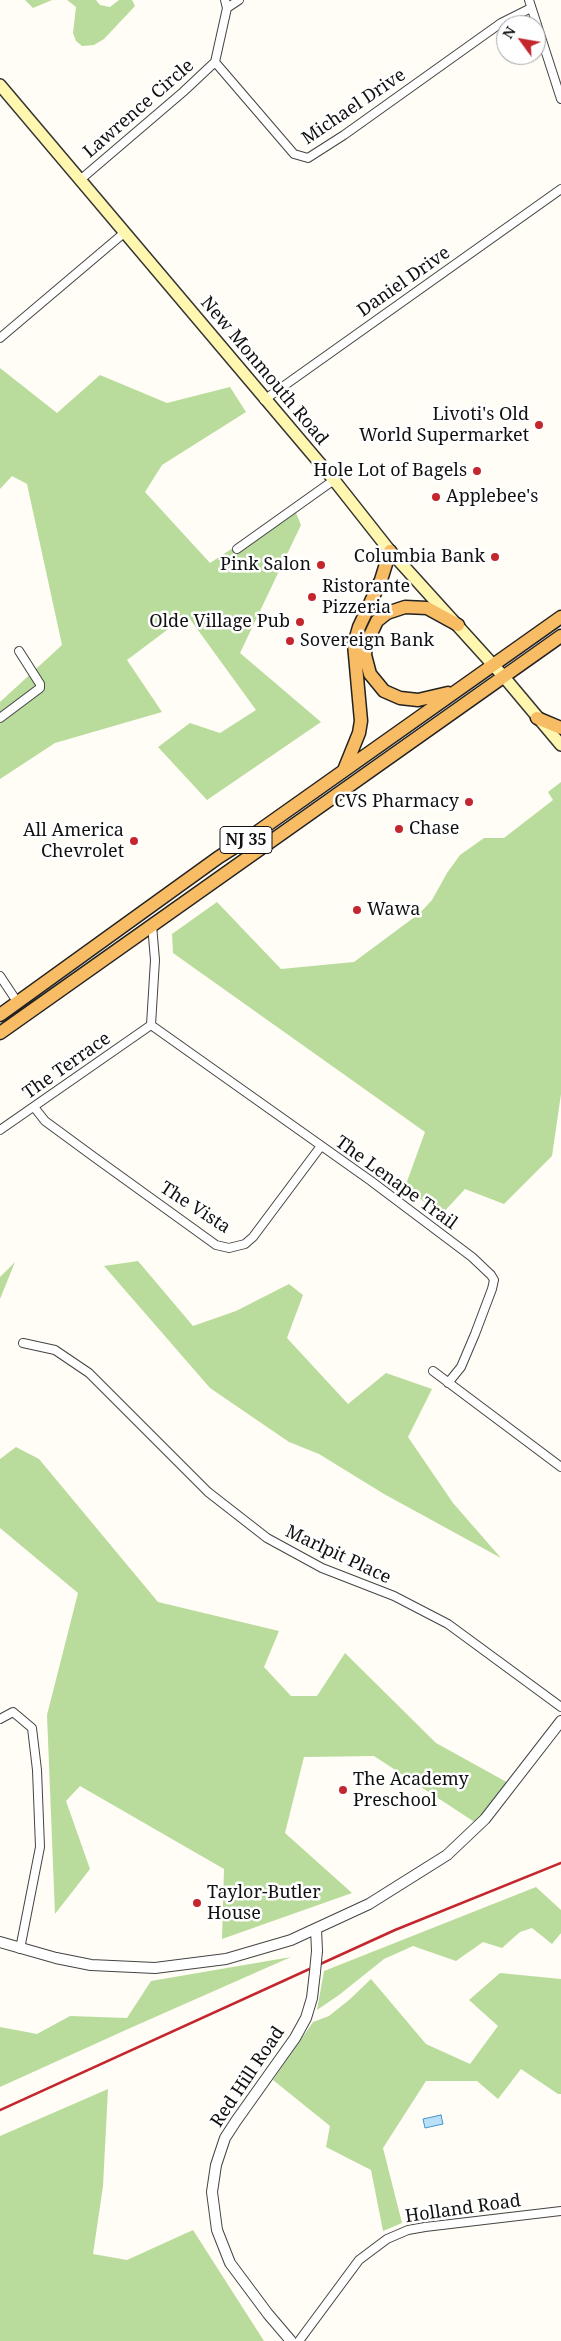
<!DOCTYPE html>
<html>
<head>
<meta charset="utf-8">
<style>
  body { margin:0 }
  #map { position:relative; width:561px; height:2341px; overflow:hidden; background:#fffdf5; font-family:"Noto Serif",serif }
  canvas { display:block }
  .north { position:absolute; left:496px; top:15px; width:50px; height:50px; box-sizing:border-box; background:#fff; border:1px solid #a0a0a0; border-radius:50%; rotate:302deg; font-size:14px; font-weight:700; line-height:20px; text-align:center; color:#111 }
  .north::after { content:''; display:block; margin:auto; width:18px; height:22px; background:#c4262e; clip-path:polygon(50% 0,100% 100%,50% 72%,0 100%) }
</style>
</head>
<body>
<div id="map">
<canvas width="561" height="2341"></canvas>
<div class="north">N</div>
</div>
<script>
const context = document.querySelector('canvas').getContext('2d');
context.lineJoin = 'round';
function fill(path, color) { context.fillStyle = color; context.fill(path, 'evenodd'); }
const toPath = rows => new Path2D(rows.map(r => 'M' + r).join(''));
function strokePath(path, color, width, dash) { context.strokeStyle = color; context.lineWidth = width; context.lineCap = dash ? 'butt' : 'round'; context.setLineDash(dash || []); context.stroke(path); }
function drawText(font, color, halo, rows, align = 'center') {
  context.font = font + ' "Noto Serif",serif'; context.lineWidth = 5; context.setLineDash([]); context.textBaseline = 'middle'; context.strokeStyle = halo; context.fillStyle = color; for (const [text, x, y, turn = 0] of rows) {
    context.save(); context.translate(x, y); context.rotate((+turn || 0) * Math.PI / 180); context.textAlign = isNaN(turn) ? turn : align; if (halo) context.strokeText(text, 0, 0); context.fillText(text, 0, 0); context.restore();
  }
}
fill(toPath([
  [25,0,96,0,100,5,110,7,119,0,132,0,135,6,104,39,94,45,82,46,76,41,73,33,76,7,67,0,52,0,33,8],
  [0,368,57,413,100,375,167,403,230,387,246,412,162,465,145,492,210,563,294,508,301,525,240,653,321,722,207,800,158,747,190,723,220,733,256,710,187,615,127,660,162,712,55,743,0,779,0,702,62,645,27,484,12,476,0,489],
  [561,782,561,1094,552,1156,504,1204,465,1189,441,1215,405,1187,425,1132,173,953,172,934,217,902,281,969,354,962,420,913,432,900,447,873,460,855,484,838,504,838,553,800,548,792],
  [138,1261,193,1326,236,1311,289,1284,303,1295,287,1338,348,1404,386,1373,432,1389,408,1437,453,1503,501,1558,384,1494,319,1454,289,1442,210,1388,104,1266],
  [15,1262,0,1299,0,1277],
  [16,1447,39,1459,158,1602,279,1631,264,1667,291,1696,317,1696,345,1653,436,1743,512,1785,479,1825,374,1756,304,1757,285,1833,352,1893,222,1939,224,1869,80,1786,66,1801,90,1869,55,1914,47,1715,78,1593,0,1528,0,1459],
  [536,1887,561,1910,561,1933,552,1944,532,1928,520,1932,502,1948,483,1942,456,1961,413,1946,384,1959,339,1995,317,2010,324,1971],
  [291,1957,128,2029,0,2087,0,2027,37,2034,70,2016,127,2018,151,1981],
  [500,1973,561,1979,561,2094,558,2094,521,2069,498,2099,477,2081,426,2081,383,2148,402,2223,383,2231,371,2170,326,2147,330,2126,273,2080,313,2022,329,2016,349,2000,371,1979,426,2044,470,2064,498,2026,469,2000],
  [108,2089,103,2186,93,2254,127,2260,193,2230,264,2341,0,2341,0,2136]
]), '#b9dc9c');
const water = toPath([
  [441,2115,443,2124,425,2128,423,2119,441,2115]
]);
fill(water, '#b9e0f7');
strokePath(water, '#3f96cf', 1);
const minor = toPath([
  [529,0,561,99],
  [227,8,239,0],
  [215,62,294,154,308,158,344,135,501,23,531,8],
  [80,180,183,92,215,62,227,8,225,0],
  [0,338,124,233],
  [264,400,561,189],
  [237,549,334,480],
  [0,718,40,688,40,684,19,651],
  [0,976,18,1003],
  [151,1025,371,1181,472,1257,491,1275,494,1280,492,1289,475,1334,461,1367,448,1383],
  [151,1025,155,960,152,925],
  [34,1107,45,1121,94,1157,216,1245,229,1248,245,1244,253,1237,321,1146],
  [0,1130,151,1025],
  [23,1343,55,1350,89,1373,208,1492,267,1538,322,1568,394,1596,448,1624,561,1707],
  [433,1371,561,1467],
  [0,1719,13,1712,32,1728,37,1770,40,1847,20,1949],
  [299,2341,359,2260,387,2239,408,2230,425,2227,561,2211]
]);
const tertiary = toPath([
  [316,1929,317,1951],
  [0,1942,56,1958,91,1965,155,1968,226,1959,291,1940,369,1904,447,1855,485,1819,561,1721],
  [291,2341,268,2314,230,2263,217,2230,212,2192,216,2165,225,2138,236,2121,295,2038,306,2018,312,1998,315,1972]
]);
const secondary = toPath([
  [0,85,334,480,390,551,504,677,561,745]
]);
const trunk = toPath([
  [448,693,418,700,400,698,384,691,370,674,365,655,366,644,377,621,387,613,405,607,427,608,458,625],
  [537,718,561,728],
  [344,770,359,733,361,721,354,644,359,627,381,580,390,551],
  [0,1015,219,857,246,840,561,617],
  [0,1033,561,636]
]);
strokePath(minor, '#444', 10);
strokePath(tertiary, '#444', 12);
strokePath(secondary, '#333', 14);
strokePath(trunk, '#222', 15);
strokePath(minor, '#fff', 8);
strokePath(tertiary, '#fff', 10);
strokePath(secondary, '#fff6b0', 11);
strokePath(trunk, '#f7bc64', 12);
strokePath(toPath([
  [0,2110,395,1930,561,1863]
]), '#c4262e', 2.5);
const tertiaryBridge = toPath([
  [315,1972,317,1951]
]);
strokePath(tertiaryBridge, '#444', 12, []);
strokePath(tertiaryBridge, '#fff', 10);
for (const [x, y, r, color] of [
  [539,425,5,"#c4262e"],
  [477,471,5,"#c4262e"],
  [436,497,5,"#c4262e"],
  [495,557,5,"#c4262e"],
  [321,565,5,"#c4262e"],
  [312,597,5,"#c4262e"],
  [300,622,5,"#c4262e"],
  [290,641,5,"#c4262e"],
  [469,802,5,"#c4262e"],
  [399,829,5,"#c4262e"],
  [134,841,5,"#c4262e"],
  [357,910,5,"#c4262e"],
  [343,1790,5,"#c4262e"],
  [197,1903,5,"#c4262e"]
]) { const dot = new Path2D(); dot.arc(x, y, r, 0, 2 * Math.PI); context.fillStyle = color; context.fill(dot); strokePath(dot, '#fff', 2); }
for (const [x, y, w] of [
  [246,840,52]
]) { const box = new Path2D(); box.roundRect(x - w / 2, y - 13.5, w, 27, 4); context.fillStyle = '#fff'; context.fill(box); strokePath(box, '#111', 1); }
drawText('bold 16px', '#111', null, [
  ["NJ 35",246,840]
]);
drawText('18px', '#111', '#fff', [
  ["Michael Drive",354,107,-34],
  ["Lawrence Circle",139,109,-41],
  ["Daniel Drive",404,282,-35],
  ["New Monmouth Road",264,371,50],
  ["The Terrace",67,1066,-35],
  ["The Lenape Trail",396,1183,36],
  ["The Vista",195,1208,33],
  ["Marlpit Place",338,1555,25],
  ["Red Hill Road",248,2077,-56],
  ["Holland Road",463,2209,-8]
]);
drawText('18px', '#111', '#fff', [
  ["Livoti's Old",529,415],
  ["World Supermarket",529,436],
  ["Hole Lot of Bagels",467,471],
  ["Applebee's",446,497,"left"],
  ["Columbia Bank",485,557],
  ["Pink Salon",311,565],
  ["Ristorante",322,587,"left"],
  ["Pizzeria",322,608,"left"],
  ["Olde Village Pub",290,622],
  ["Sovereign Bank",300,641,"left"],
  ["CVS Pharmacy",459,802],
  ["Chase",409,829,"left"],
  ["All America",124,831],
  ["Chevrolet",124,852],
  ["Wawa",367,910,"left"],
  ["The Academy",353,1780,"left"],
  ["Preschool",353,1801,"left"],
  ["Taylor-Butler",207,1893,"left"],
  ["House",207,1914,"left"]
], 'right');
</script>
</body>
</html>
